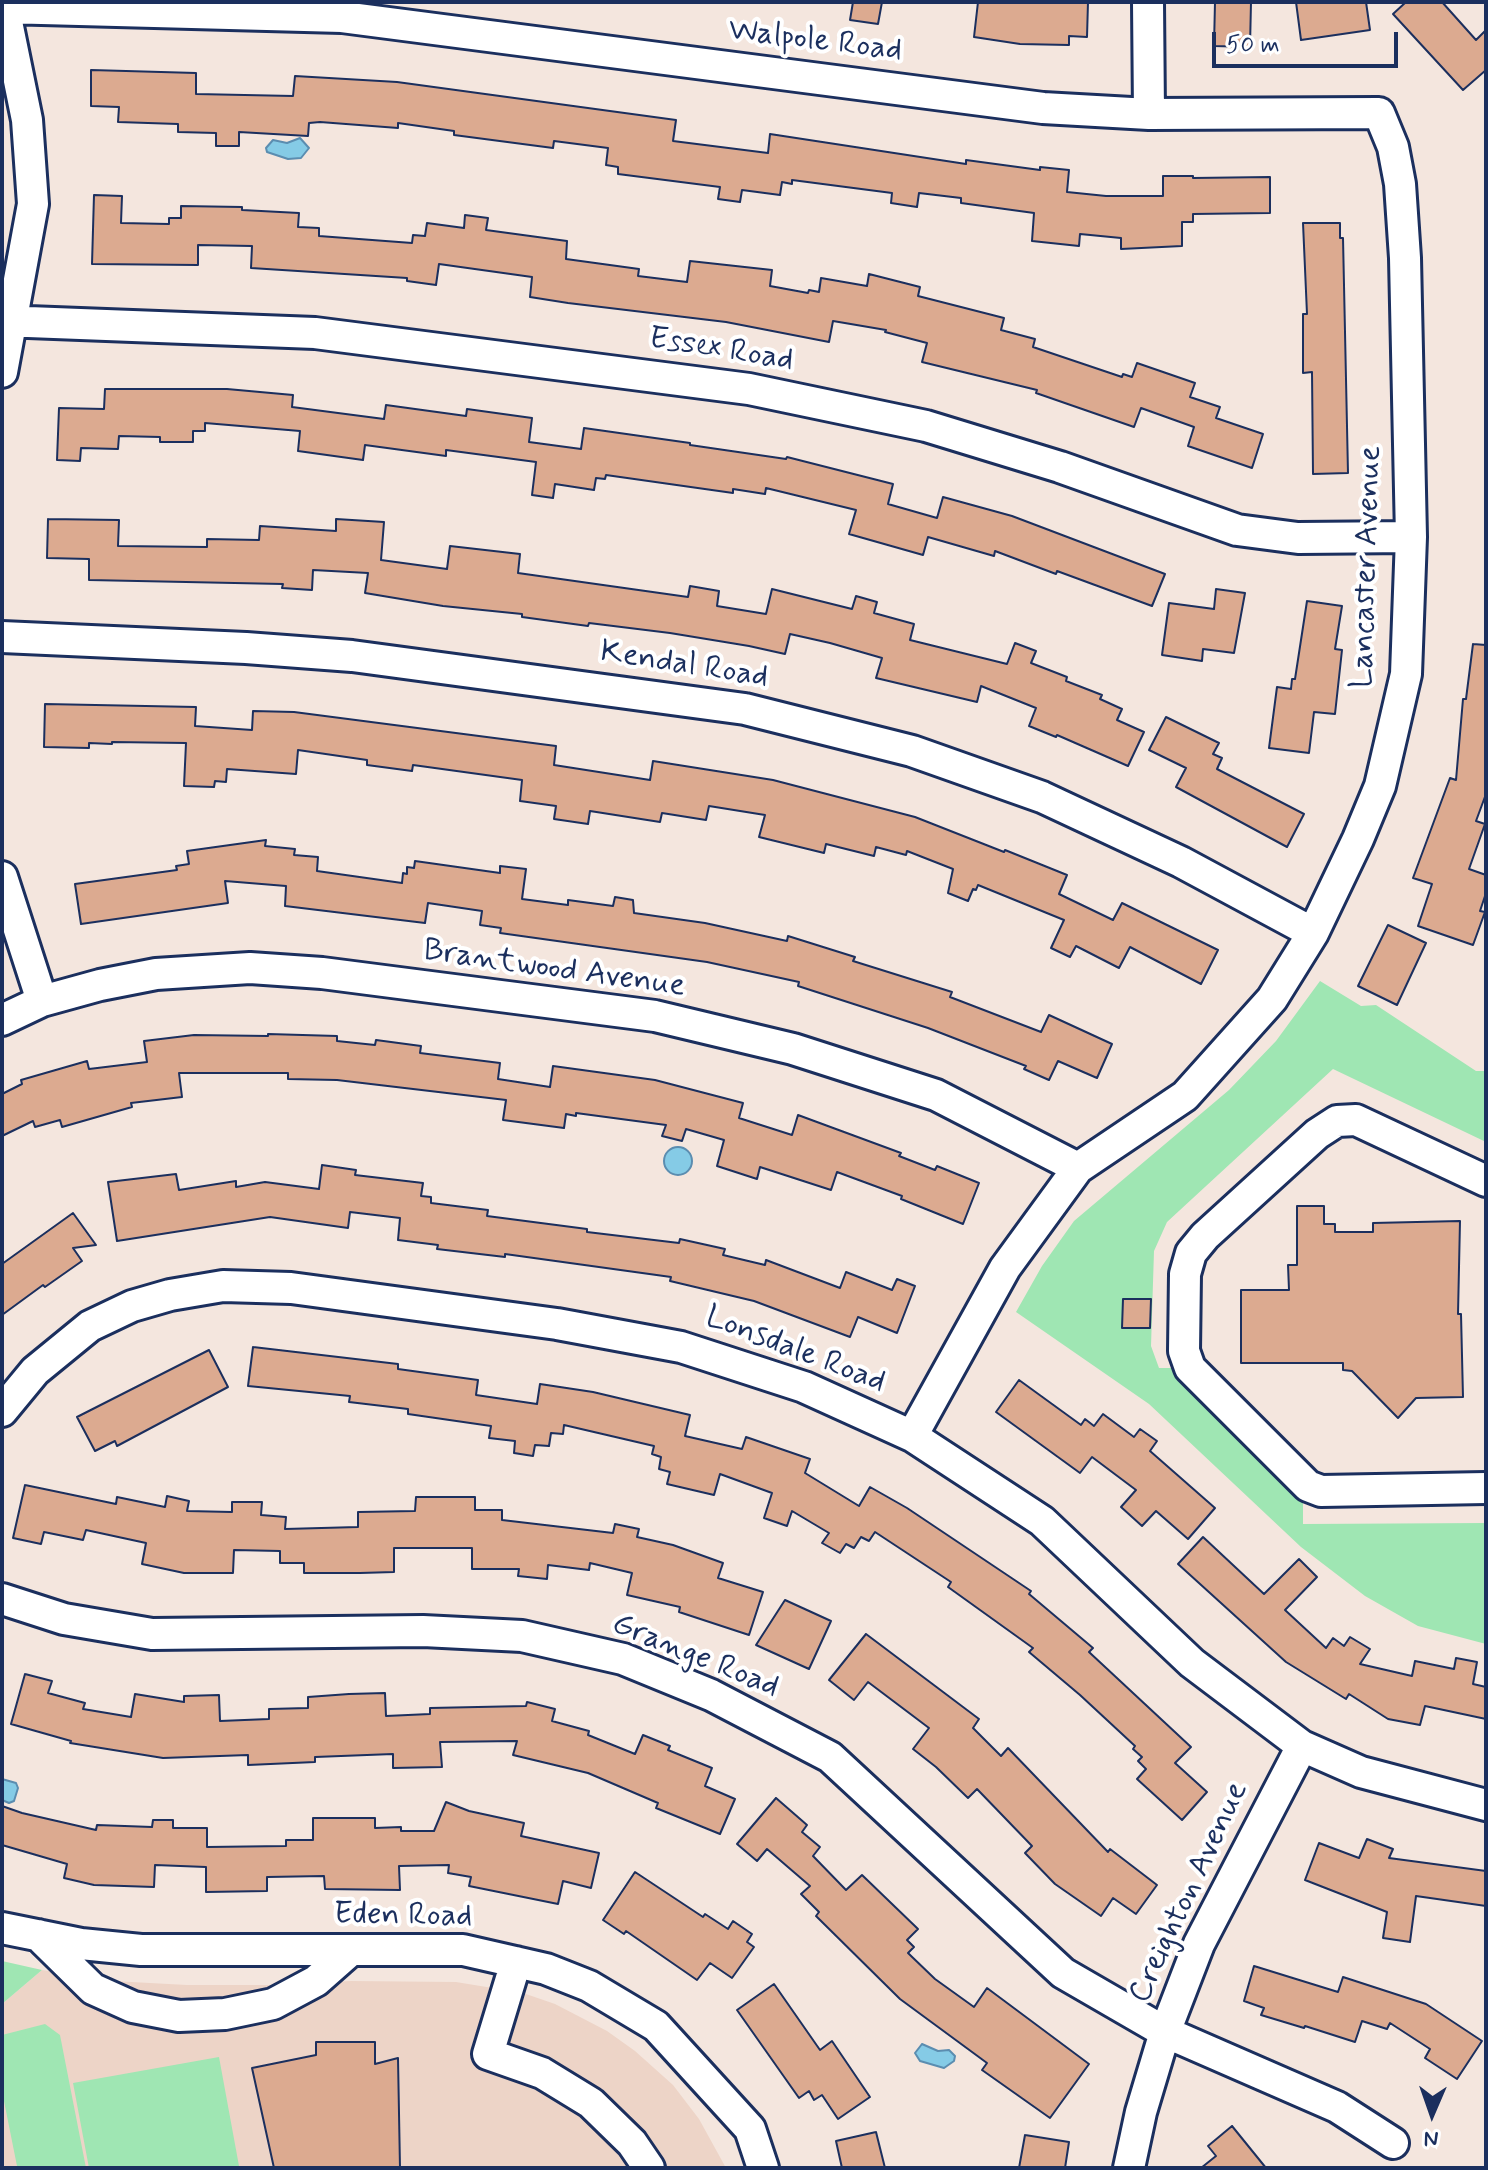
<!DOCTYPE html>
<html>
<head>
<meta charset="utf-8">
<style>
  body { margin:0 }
  #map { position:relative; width:1488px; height:2170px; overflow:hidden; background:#f4e6de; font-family:Mynerve,sans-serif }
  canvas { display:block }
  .frame { position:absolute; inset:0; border:4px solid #1b2f5e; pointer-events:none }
  .north { position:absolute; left:1392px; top:2074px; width:80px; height:80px; -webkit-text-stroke:6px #fff; paint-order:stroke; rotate:182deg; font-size:22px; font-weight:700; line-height:32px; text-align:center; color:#1b2f5e }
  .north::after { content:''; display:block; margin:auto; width:28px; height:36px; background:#1b2f5e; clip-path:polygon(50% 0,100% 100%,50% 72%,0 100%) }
  .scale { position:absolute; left:1212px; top:32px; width:186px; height:36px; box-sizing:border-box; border:4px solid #1b2f5e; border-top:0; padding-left:10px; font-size:24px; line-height:28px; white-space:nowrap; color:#1b2f5e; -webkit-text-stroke:6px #fff; paint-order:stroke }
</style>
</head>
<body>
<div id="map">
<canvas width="1488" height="2170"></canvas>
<div class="frame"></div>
<div class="north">N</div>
<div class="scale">50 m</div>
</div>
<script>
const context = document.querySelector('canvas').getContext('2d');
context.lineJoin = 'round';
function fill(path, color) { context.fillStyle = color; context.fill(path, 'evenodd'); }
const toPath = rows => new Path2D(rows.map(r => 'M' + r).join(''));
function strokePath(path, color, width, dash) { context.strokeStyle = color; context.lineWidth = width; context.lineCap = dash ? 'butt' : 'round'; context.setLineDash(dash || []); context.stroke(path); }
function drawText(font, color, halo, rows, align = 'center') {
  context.font = font + ' Mynerve,sans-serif'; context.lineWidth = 8; context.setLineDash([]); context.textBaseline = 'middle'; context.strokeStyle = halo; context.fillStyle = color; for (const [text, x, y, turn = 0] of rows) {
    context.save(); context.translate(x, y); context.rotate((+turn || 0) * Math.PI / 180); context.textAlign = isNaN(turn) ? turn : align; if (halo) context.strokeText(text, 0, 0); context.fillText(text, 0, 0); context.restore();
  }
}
fill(toPath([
  [42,1970,113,1981,187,1985,274,1985,351,1981,456,1982,523,1993,555,2004,607,2031,635,2051,673,2085,699,2119,726,2168,4,2168,2,2004]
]), '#edd4c7');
fill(toPath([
  [1320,981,1361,1006,1376,1005,1476,1071,1486,1071,1486,1142,1333,1069,1167,1222,1154,1251,1151,1346,1159,1368,1173,1368,1303,1503,1303,1524,1486,1523,1486,1644,1418,1626,1365,1596,1301,1547,1149,1404,1016,1312,1042,1266,1074,1221,1229,1090,1276,1041],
  [2,1961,42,1970,2,2004],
  [45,2024,60,2035,86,2168,7,2168,17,2166,2,2091,2,2035],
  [219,2057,239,2166,89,2168,73,2083]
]), '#9fe6b3');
const water = toPath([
  [300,138,309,148,301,158,288,159,267,152,266,148,273,140,287,143,300,138],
  '664 1161a14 14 0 1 1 28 0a14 14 0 1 1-28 0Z',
  [2,1779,16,1783,18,1788,14,1801,9,1803,2,1800,2,1779],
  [922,2044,938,2051,949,2050,955,2056,954,2061,944,2068,920,2061,915,2053,922,2044]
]);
fill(water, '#85cbe6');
strokePath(water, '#5b8db0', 2);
const building = toPath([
  [853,2,882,2,878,24,850,20,853,2],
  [978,2,1088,2,1087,37,1069,36,1069,45,1020,44,974,37,978,2],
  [1215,2,1251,2,1250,47,1214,46,1215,2],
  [1296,2,1366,2,1370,30,1301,40,1296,2],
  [1406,2,1442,2,1476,40,1486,30,1486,70,1463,90,1393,14,1406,2],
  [91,70,196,73,196,94,293,96,295,76,397,82,676,120,673,141,768,153,770,134,966,164,966,160,1040,170,1040,167,1069,170,1067,192,1106,196,1163,196,1163,176,1193,176,1193,178,1270,177,1270,213,1193,214,1193,222,1182,222,1182,246,1121,249,1121,238,1080,234,1079,246,1032,241,1034,213,961,203,961,198,919,193,917,207,891,203,892,193,792,180,792,184,782,182,780,195,742,190,740,202,718,199,720,187,618,174,618,167,606,165,608,148,554,141,553,148,454,135,454,131,398,123,398,128,320,122,309,123,308,136,239,132,239,146,216,146,216,133,178,132,178,124,118,122,119,107,91,106,91,70],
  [94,195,122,196,121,223,169,224,169,218,181,218,181,206,242,207,242,210,299,213,298,227,319,228,319,236,412,243,413,235,425,236,427,223,464,228,465,215,488,218,486,230,567,241,566,259,639,269,638,276,687,282,690,261,772,270,770,286,808,293,809,290,819,292,821,278,867,286,869,274,920,287,918,296,1004,318,1001,330,1035,339,1033,347,1122,377,1123,374,1132,377,1137,363,1195,383,1190,397,1220,407,1216,418,1263,434,1252,468,1188,446,1194,427,1141,408,1134,427,1036,393,1037,390,922,362,927,343,885,332,886,330,833,321,829,342,726,322,568,303,530,297,532,277,439,264,436,285,407,281,407,278,251,268,252,246,198,245,198,265,92,264,94,195],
  [1303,223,1340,223,1340,238,1343,238,1348,473,1313,474,1312,372,1303,373,1303,314,1307,314,1303,223],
  [105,389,227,389,293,395,292,407,384,419,386,405,466,416,467,409,532,418,529,442,581,449,584,428,690,443,690,445,786,459,787,457,893,484,888,504,937,518,943,497,1012,516,1165,574,1152,606,1057,571,1056,574,995,551,994,556,928,537,923,555,849,534,856,510,766,488,765,494,733,489,733,493,606,475,605,479,596,478,594,490,555,484,553,498,532,495,536,462,446,450,446,456,365,445,363,460,298,451,300,431,205,423,205,431,193,431,193,442,160,442,160,437,119,436,118,449,81,448,80,461,57,460,59,408,104,409,105,389],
  [48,519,119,520,118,546,207,547,207,539,259,540,260,526,336,531,336,519,384,522,381,560,447,569,450,546,520,554,518,573,688,597,690,586,719,591,717,606,766,614,772,589,852,609,856,596,877,602,874,613,914,624,910,640,1007,664,1015,643,1036,651,1031,663,1067,677,1066,681,1102,695,1100,699,1122,709,1117,720,1144,732,1128,766,1057,735,1056,737,1029,726,1036,708,981,686,977,702,876,678,882,658,830,643,790,634,785,654,749,646,670,633,589,623,588,626,522,617,522,614,443,606,365,593,368,573,313,570,312,590,282,588,283,584,89,580,89,559,47,558,48,519],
  [1216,589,1245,593,1234,653,1203,649,1202,661,1162,655,1169,603,1214,609,1216,589],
  [1307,601,1342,606,1335,649,1342,650,1335,714,1314,712,1309,753,1269,748,1277,687,1291,689,1292,679,1295,679,1307,601],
  [1473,644,1486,645,1486,794,1476,821,1485,824,1469,869,1486,875,1486,893,1480,911,1485,912,1473,945,1418,926,1432,884,1413,878,1450,778,1456,780,1463,699,1466,699,1473,644],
  [45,704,196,707,195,726,252,730,253,711,294,712,556,746,554,765,650,780,653,761,773,780,915,817,1004,852,1005,850,1067,875,1059,894,1113,920,1122,903,1218,950,1201,984,1130,947,1119,968,1076,946,1070,957,1051,948,1064,920,978,885,976,890,973,889,968,901,948,893,953,869,907,851,906,855,876,847,874,856,826,844,824,853,759,837,765,815,709,806,706,820,662,813,660,822,590,811,588,824,554,819,556,806,520,801,522,780,413,765,412,771,367,765,367,760,298,750,296,774,227,769,226,782,215,781,214,787,184,786,186,743,112,742,112,744,89,743,89,748,44,747,45,704],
  [1166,717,1219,743,1213,754,1222,758,1217,769,1304,814,1287,847,1176,787,1186,768,1149,750,1166,717],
  [266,840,265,846,295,849,294,855,318,857,317,871,402,883,403,873,407,874,407,867,414,868,415,861,500,873,500,866,526,869,522,899,568,905,568,900,613,906,615,897,633,900,634,913,705,923,787,941,788,936,855,957,853,961,952,992,950,997,1041,1032,1049,1015,1112,1044,1097,1078,1058,1061,1049,1080,1024,1069,1026,1066,928,1028,798,986,799,982,707,962,500,933,501,928,480,925,482,911,428,903,425,923,285,906,286,886,225,881,228,903,81,924,75,884,177,870,176,866,189,864,187,851,266,840],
  [1388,925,1426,943,1397,1005,1358,986,1388,925],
  [268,1034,337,1036,337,1041,375,1045,376,1040,421,1046,420,1053,500,1063,498,1079,550,1087,553,1066,655,1080,743,1103,739,1118,792,1135,798,1115,901,1153,899,1156,935,1170,937,1166,979,1183,963,1224,901,1199,902,1196,837,1172,831,1190,760,1167,757,1179,717,1166,724,1140,686,1129,682,1141,662,1136,666,1125,576,1113,576,1116,566,1114,564,1128,503,1120,506,1100,337,1080,288,1079,288,1073,179,1073,182,1097,131,1103,132,1107,62,1127,60,1120,35,1127,33,1121,2,1136,2,1094,22,1084,21,1080,87,1061,89,1069,147,1062,144,1041,194,1035,268,1036,268,1034],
  [322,1165,356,1170,355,1175,423,1183,421,1196,431,1197,431,1203,488,1210,487,1216,587,1229,587,1232,679,1243,680,1239,725,1249,723,1255,765,1265,766,1260,840,1288,846,1272,892,1290,897,1279,915,1286,897,1333,858,1317,850,1337,754,1301,670,1281,671,1277,505,1254,505,1257,437,1249,438,1245,398,1240,400,1218,350,1212,348,1228,270,1217,117,1241,108,1182,176,1174,179,1190,236,1181,236,1187,265,1182,319,1189,322,1165],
  [1297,1206,1324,1206,1324,1224,1335,1224,1335,1232,1373,1232,1373,1223,1460,1221,1458,1314,1461,1314,1463,1397,1416,1398,1398,1418,1352,1371,1343,1370,1343,1363,1241,1363,1241,1290,1289,1290,1288,1265,1297,1265,1297,1206],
  [73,1213,96,1245,73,1248,82,1261,45,1287,43,1285,2,1315,2,1264,73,1213],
  [1123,1299,1151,1299,1150,1328,1122,1328,1123,1299],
  [253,1347,398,1364,398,1369,478,1380,476,1395,537,1404,540,1384,593,1392,690,1415,685,1436,742,1449,746,1437,810,1459,805,1473,859,1506,870,1487,907,1508,1031,1591,1029,1594,1093,1648,1089,1652,1191,1747,1175,1763,1207,1792,1182,1820,1137,1779,1146,1769,1138,1761,1142,1757,1133,1749,1135,1746,1080,1695,1029,1652,1033,1648,948,1587,951,1582,875,1532,869,1541,861,1537,854,1548,846,1544,840,1553,822,1543,829,1533,792,1511,787,1526,764,1518,772,1493,720,1474,714,1495,667,1484,670,1472,659,1469,661,1457,652,1454,654,1446,564,1425,563,1434,551,1433,549,1446,535,1445,533,1456,514,1453,515,1441,489,1438,491,1426,408,1414,408,1409,349,1402,350,1396,248,1386,253,1347],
  [209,1350,228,1387,117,1446,115,1441,95,1451,77,1417,209,1350],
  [1019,1380,1081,1425,1085,1419,1094,1426,1103,1414,1134,1437,1140,1429,1157,1441,1150,1451,1215,1508,1188,1539,1156,1511,1142,1526,1121,1507,1136,1490,1092,1457,1080,1473,996,1412,1019,1380],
  [25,1485,116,1504,117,1497,165,1507,167,1496,189,1501,187,1511,232,1512,232,1502,262,1502,261,1515,286,1517,285,1529,358,1527,358,1512,415,1511,416,1497,475,1497,475,1510,502,1510,502,1520,613,1533,615,1524,639,1529,637,1537,673,1545,723,1563,718,1578,763,1592,749,1635,679,1612,680,1607,627,1595,632,1573,590,1563,589,1570,548,1565,547,1579,518,1576,519,1569,472,1569,472,1548,394,1548,394,1572,360,1573,304,1573,304,1563,280,1563,280,1551,234,1550,233,1573,184,1573,142,1564,146,1543,86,1530,83,1540,44,1532,41,1544,13,1538,25,1485],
  [1203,1537,1264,1594,1299,1559,1317,1577,1285,1610,1326,1648,1333,1638,1344,1646,1350,1637,1370,1649,1360,1664,1412,1676,1415,1661,1454,1669,1456,1658,1477,1662,1473,1684,1486,1687,1486,1719,1425,1706,1420,1725,1388,1719,1349,1694,1346,1699,1286,1662,1178,1564,1203,1537],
  [785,1600,831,1621,809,1669,756,1645,785,1600],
  [866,1634,979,1719,973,1728,1001,1756,1008,1748,1108,1852,1110,1849,1157,1885,1136,1914,1113,1898,1101,1916,1055,1884,1025,1853,1032,1846,977,1789,968,1798,936,1767,913,1749,929,1728,868,1682,854,1700,829,1680,866,1634],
  [25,1674,52,1681,48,1693,85,1703,83,1709,131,1717,135,1694,184,1702,184,1696,219,1695,220,1721,269,1719,269,1709,308,1708,308,1697,349,1694,385,1693,386,1716,430,1714,430,1708,526,1706,527,1702,555,1709,552,1721,589,1731,588,1735,635,1754,643,1735,670,1746,668,1750,712,1768,705,1786,735,1799,720,1834,656,1808,658,1803,588,1773,513,1755,517,1741,440,1742,442,1767,393,1768,393,1754,315,1757,315,1762,248,1765,248,1755,163,1758,70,1743,71,1741,11,1724,25,1674],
  [776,1798,807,1825,802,1832,820,1847,813,1856,846,1890,862,1875,918,1929,907,1940,914,1947,908,1953,935,1979,974,2007,987,1988,1089,2064,1050,2118,982,2070,987,2063,900,1999,816,1916,819,1912,801,1894,810,1886,767,1849,757,1861,737,1844,776,1798],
  [446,1802,469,1811,524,1823,521,1836,599,1853,591,1888,563,1881,558,1904,469,1886,471,1877,448,1873,449,1865,399,1866,400,1890,325,1889,324,1876,267,1877,267,1891,206,1892,206,1867,155,1865,154,1887,94,1885,64,1878,67,1864,2,1845,2,1806,22,1813,96,1830,97,1825,152,1827,153,1820,173,1820,173,1828,207,1828,207,1847,286,1846,286,1840,313,1840,313,1818,375,1818,375,1828,401,1827,401,1831,434,1831,446,1802],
  [1367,1839,1393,1849,1389,1858,1486,1871,1486,1906,1416,1896,1410,1942,1383,1938,1387,1912,1305,1880,1319,1843,1359,1858,1367,1839],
  [635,1872,703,1917,705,1914,728,1929,733,1921,752,1934,747,1942,754,1947,732,1978,710,1963,697,1980,626,1931,624,1934,603,1920,635,1872],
  [1254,1966,1338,1992,1343,1977,1426,2004,1482,2041,1457,2079,1425,2058,1430,2049,1390,2023,1387,2029,1362,2021,1355,2042,1305,2026,1304,2028,1261,2015,1264,2008,1244,2001,1254,1966],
  [774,1984,820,2050,832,2041,870,2097,838,2119,822,2095,814,2100,809,2091,799,2098,737,2010,774,1984],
  [316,2042,375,2042,375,2064,398,2058,400,2168,274,2168,252,2068,316,2055,316,2042],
  [1232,2126,1266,2168,1201,2168,1216,2156,1208,2146,1232,2126],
  [876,2132,885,2168,842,2168,836,2141,876,2132],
  [1025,2135,1069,2142,1065,2168,1019,2168,1025,2135]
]);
fill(building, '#dcaa90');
strokePath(building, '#1b2f5e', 2);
const minor = toPath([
  [1148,2,1149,114],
  [4,8,342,17,1043,108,1149,114,1379,113,1393,147,1400,184,1405,258,1411,537,1406,674,1380,786,1358,839,1313,933,1272,999,1185,1096,1078,1168,1005,1268,912,1436],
  [2,321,315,333,749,389,926,426,1060,467,1237,530,1298,538,1411,537],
  [2,372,33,204,27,120,3,2],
  [2,637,246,648,352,656,745,709,912,751,1042,797,1181,862,1313,933],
  [2,877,42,1001],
  [2,1020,42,1001,100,985,156,974,250,968,322,973,655,1016,793,1049,936,1095,1078,1168],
  [1486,1181,1356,1120,1337,1121,1317,1134,1205,1236,1191,1253,1185,1274,1184,1351,1190,1368,1308,1486,1321,1491,1486,1488],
  [2,1411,35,1371,90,1326,132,1306,170,1295,223,1286,291,1288,557,1324,681,1347,804,1387,912,1436,1042,1521,1192,1663,1302,1746,1361,1772,1486,1805],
  [2,1599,64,1619,152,1634,423,1631,522,1636,623,1659,711,1695,830,1757,1063,1973,1165,2032,1337,2107,1393,2143],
  [2,1928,81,1944,141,1950,463,1950,546,1969,589,1986,656,2026,750,2129,763,2168],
  [38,1935,93,1989,133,2007,179,2016,225,2014,273,2004,316,1981,350,1951],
  [516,1962,488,2054,542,2073,591,2103,632,2143,649,2168],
  [1129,2168,1141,2112,1165,2032,1199,1944,1302,1746]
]);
strokePath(minor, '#1b2f5e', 36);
strokePath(minor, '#fff', 30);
drawText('32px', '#1b2f5e', '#fff', [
  ["Walpole Road",815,42,7],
  ["Essex Road",721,351,9],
  ["Lancaster Avenue",1368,567,-88],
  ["Kendal Road",684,666,9],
  ["Brantwood Avenue",554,970,8],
  ["Lonsdale Road",795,1351,21],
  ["Grange Road",695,1657,22],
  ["Creighton Avenue",1190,1893,-65],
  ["Eden Road",403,1917,1]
]);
</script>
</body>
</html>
